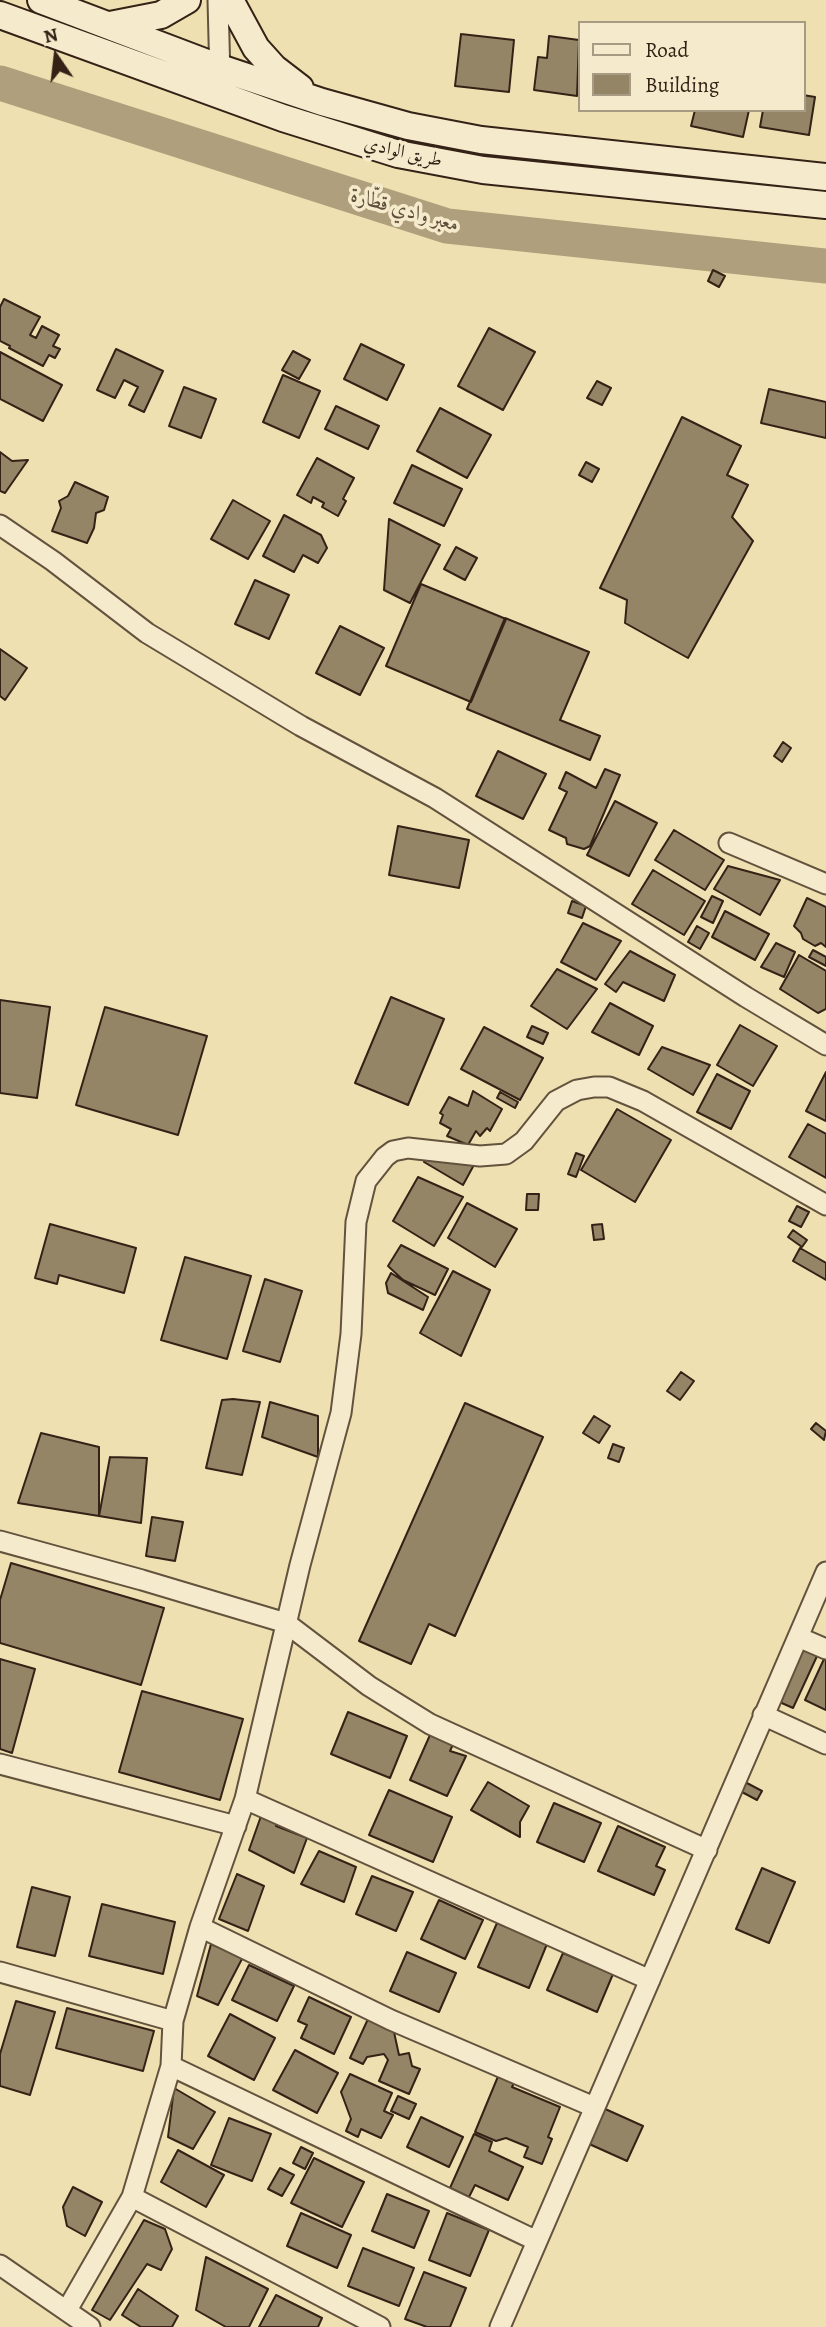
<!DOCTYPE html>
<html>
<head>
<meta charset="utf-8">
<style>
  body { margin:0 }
  #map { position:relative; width:826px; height:2327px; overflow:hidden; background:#efe0b1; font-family:Alegreya,serif }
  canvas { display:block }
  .legend { position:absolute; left:578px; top:21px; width:228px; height:91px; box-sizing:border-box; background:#f5ebcc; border:2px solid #a89b83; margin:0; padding:9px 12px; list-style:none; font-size:21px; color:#342216 }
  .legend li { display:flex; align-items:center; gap:14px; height:35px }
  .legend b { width:35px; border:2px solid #a89b83 }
  .north { position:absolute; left:21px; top:21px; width:70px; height:70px; -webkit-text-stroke:5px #f5ebcc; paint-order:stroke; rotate:346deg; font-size:19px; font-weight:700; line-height:28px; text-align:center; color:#342216 }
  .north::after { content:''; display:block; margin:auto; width:24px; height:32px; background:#342216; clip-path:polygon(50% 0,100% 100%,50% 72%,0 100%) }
</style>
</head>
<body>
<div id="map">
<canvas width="826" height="2327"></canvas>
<ul class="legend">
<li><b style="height:9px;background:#f5ebcc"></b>Road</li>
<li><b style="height:19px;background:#958567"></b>Building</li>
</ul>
<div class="north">N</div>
</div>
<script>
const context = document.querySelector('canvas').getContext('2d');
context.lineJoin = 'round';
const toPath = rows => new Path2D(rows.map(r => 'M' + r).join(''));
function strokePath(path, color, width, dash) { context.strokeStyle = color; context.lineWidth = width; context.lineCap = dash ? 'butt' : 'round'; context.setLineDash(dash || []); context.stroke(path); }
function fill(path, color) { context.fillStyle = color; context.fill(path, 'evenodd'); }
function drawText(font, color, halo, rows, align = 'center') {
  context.font = font + ' Alegreya,Amiri,serif'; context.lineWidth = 7; context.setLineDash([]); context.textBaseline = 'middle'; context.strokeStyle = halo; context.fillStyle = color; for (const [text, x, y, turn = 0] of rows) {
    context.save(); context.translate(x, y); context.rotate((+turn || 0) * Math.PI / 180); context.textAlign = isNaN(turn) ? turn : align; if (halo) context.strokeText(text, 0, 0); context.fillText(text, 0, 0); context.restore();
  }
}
strokePath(toPath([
  [0,83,447,226,826,266]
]), '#af9f7c', 35);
const building = toPath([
  [461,34,514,40,509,92,455,86,461,34],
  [549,36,579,40,577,96,534,90,538,57,547,58,549,36],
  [803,95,815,97,809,135,760,127,763,110,803,110,803,95],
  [695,110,749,110,743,137,691,126,695,110],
  [713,270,725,276,719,287,708,281,713,270],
  [4,299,40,317,30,335,36,338,42,326,59,335,53,346,60,349,55,358,49,355,43,366,9,348,10,346,0,341,0,307,4,299],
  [489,328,535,352,503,410,458,386,489,328],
  [361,344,404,365,387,400,344,379,361,344],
  [116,349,163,371,144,412,129,405,138,387,124,380,115,398,97,390,116,349],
  [293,351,310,360,299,379,282,370,293,351],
  [0,352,62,385,43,421,0,399,0,352],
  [283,375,320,391,299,438,263,422,283,375],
  [597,381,611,388,602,405,587,398,597,381],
  [184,387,216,399,201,438,169,426,184,387],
  [769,389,826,402,826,438,761,423,769,389],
  [336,406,379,426,368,449,325,429,336,406],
  [440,408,491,435,467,478,417,451,440,408],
  [682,417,741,446,727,475,748,485,732,517,753,541,688,658,625,623,627,600,600,588,682,417],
  [0,452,12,461,28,460,5,493,0,491,0,452],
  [317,458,354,478,343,499,346,501,338,516,322,507,324,503,313,497,311,503,297,495,317,458],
  [586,462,599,469,592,482,579,475,586,462],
  [412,465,462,489,444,526,394,503,412,465],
  [75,482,108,497,104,510,96,513,94,528,87,543,52,531,61,508,59,501,68,496,75,482],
  [233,500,270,521,248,559,211,539,233,500],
  [284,515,321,535,327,548,318,563,303,555,294,572,263,556,284,515],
  [389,519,440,545,410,603,384,590,389,519],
  [456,547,477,558,465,580,444,569,456,547],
  [255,580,289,595,269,639,235,624,255,580],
  [421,584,506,619,471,702,386,666,421,584],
  [505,618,589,652,560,720,600,736,590,760,467,709,505,618],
  [340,626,384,648,360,695,316,673,340,626],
  [0,649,27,668,5,700,0,696,0,649],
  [783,742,791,748,782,762,774,756,783,742],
  [498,751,546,774,523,819,476,796,498,751],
  [605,769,620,775,590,846,584,849,567,844,566,838,549,830,567,792,559,788,566,772,596,788,605,769],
  [615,801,657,823,629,876,587,855,615,801],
  [398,826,469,840,459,888,389,875,398,826],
  [674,830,724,860,705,890,655,860,674,830],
  [728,866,780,880,760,915,714,889,728,866],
  [653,870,705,901,684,935,632,904,653,870],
  [712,896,723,901,713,923,701,917,712,896],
  [807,898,826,907,826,947,821,943,815,946,803,939,801,933,794,926,807,898],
  [572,901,586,906,582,918,568,913,572,901],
  [725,911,769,934,755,960,712,937,725,911],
  [583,923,621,941,596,980,561,962,583,923],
  [697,926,709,933,700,949,688,942,697,926],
  [776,943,795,952,784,977,761,967,776,943],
  [813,950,826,957,826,966,809,957,813,950],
  [630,951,675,975,664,1001,623,982,616,992,605,984,630,951],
  [799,955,826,971,826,1009,818,1013,780,989,799,955],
  [557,969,597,989,567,1029,531,1006,557,969],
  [391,997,444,1019,408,1105,355,1083,391,997],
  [0,1000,50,1007,37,1098,0,1093,0,1000],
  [610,1003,653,1026,639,1055,592,1032,610,1003],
  [105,1007,207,1036,178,1135,76,1105,105,1007],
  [740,1025,777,1046,753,1086,717,1065,740,1025],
  [532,1026,548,1033,543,1044,527,1037,532,1026],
  [484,1027,543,1058,520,1100,461,1069,484,1027],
  [662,1047,710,1065,693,1095,648,1069,662,1047],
  [826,1072,826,1121,806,1111,826,1072],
  [717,1074,750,1091,731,1129,697,1112,717,1074],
  [473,1091,502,1109,490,1131,487,1128,480,1136,476,1131,468,1145,447,1136,451,1129,440,1123,443,1115,440,1113,449,1097,468,1106,473,1091],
  [500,1092,518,1102,515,1108,497,1098,500,1092],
  [617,1109,671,1140,635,1202,581,1170,617,1109],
  [808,1124,826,1134,826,1178,789,1157,808,1124],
  [433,1141,475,1163,463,1185,424,1162,433,1141],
  [576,1153,584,1156,576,1177,568,1174,576,1153],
  [418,1177,463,1197,434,1246,393,1221,418,1177],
  [527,1194,539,1194,538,1210,526,1210,527,1194],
  [467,1203,517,1229,495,1267,448,1238,467,1203],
  [797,1206,809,1212,801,1227,789,1221,797,1206],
  [50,1224,136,1248,124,1293,59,1275,57,1284,35,1278,50,1224],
  [602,1224,604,1239,594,1240,592,1225,602,1224],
  [793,1230,807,1240,802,1247,788,1237,793,1230],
  [401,1245,448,1269,435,1295,403,1280,388,1266,401,1245],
  [800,1248,826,1263,826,1280,793,1261,800,1248],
  [185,1257,251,1276,227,1359,161,1340,185,1257],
  [453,1271,490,1290,461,1356,420,1333,453,1271],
  [391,1273,428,1297,423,1310,388,1293,386,1283,391,1273],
  [265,1279,302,1291,280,1362,243,1351,265,1279],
  [681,1372,694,1381,680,1400,667,1391,681,1372],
  [233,1399,260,1402,242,1475,206,1468,222,1400,233,1399],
  [270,1402,318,1416,318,1457,262,1437,270,1402],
  [465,1403,543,1437,455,1636,429,1624,411,1664,359,1641,465,1403],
  [594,1416,610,1426,599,1443,583,1433,594,1416],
  [816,1423,826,1431,824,1440,811,1429,816,1423],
  [41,1433,99,1447,99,1516,18,1503,41,1433],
  [613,1444,624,1448,619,1462,608,1458,613,1444],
  [110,1457,147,1458,141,1523,99,1516,110,1457],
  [152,1517,183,1522,175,1561,146,1556,152,1517],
  [11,1563,164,1608,141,1685,0,1643,0,1600,11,1563],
  [799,1646,818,1654,793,1708,775,1700,799,1646],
  [0,1659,35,1669,12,1753,0,1749,0,1659],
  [824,1659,826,1660,826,1710,805,1700,824,1659],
  [142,1691,243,1719,220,1800,119,1772,142,1691],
  [348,1712,407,1736,390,1778,331,1754,348,1712],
  [430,1735,454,1742,450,1751,466,1756,447,1796,410,1780,430,1735],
  [488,1782,529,1806,520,1822,520,1837,471,1810,488,1782],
  [745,1782,762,1791,757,1800,740,1791,745,1782],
  [389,1790,452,1817,433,1862,369,1835,389,1790],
  [554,1803,601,1823,584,1862,537,1842,554,1803],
  [261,1816,277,1820,276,1826,307,1838,294,1873,249,1850,261,1816],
  [618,1826,665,1847,656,1866,665,1870,654,1895,598,1871,618,1826],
  [319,1851,356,1867,344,1902,301,1884,319,1851],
  [762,1868,795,1882,769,1943,736,1929,762,1868],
  [237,1874,264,1886,248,1931,219,1919,237,1874],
  [372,1876,413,1892,396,1931,356,1914,372,1876],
  [32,1887,70,1897,55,1956,17,1947,32,1887],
  [439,1900,483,1920,465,1959,421,1939,439,1900],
  [102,1904,175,1922,163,1974,89,1956,102,1904],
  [497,1923,547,1944,529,1988,478,1967,497,1923],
  [211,1944,243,1957,218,2005,197,1996,211,1944],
  [407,1952,456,1973,439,2012,390,1991,407,1952],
  [563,1953,613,1974,597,2012,547,1990,563,1953],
  [249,1965,294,1986,277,2021,232,2000,249,1965],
  [309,1997,351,2017,334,2054,301,2038,307,2025,298,2021,309,1997],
  [16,2001,55,2012,30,2095,0,2086,0,2054,16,2001],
  [67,2008,154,2031,143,2071,56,2048,67,2008],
  [230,2014,275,2038,254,2080,208,2056,230,2014],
  [368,2019,394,2032,399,2055,409,2053,412,2066,420,2069,409,2094,379,2081,388,2060,384,2054,367,2057,363,2064,350,2058,368,2019],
  [295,2050,338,2073,317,2113,273,2090,295,2050],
  [350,2074,392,2093,384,2111,393,2115,381,2138,361,2129,358,2137,346,2131,351,2119,341,2092,350,2074],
  [499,2074,515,2081,512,2087,560,2107,548,2137,552,2139,542,2164,524,2157,528,2147,506,2138,496,2141,475,2132,499,2074],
  [174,2088,215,2112,193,2149,168,2137,174,2088],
  [398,2096,416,2104,409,2119,391,2111,398,2096],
  [603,2108,643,2126,627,2161,587,2143,603,2108],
  [421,2117,463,2137,449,2167,407,2147,421,2117],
  [229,2118,271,2134,252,2181,211,2165,229,2118],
  [474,2134,492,2142,489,2151,523,2167,508,2200,475,2185,469,2197,450,2188,474,2134],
  [301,2147,313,2153,305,2169,293,2163,301,2147],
  [178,2150,224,2175,206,2207,161,2182,178,2150],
  [314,2158,364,2182,342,2227,291,2203,314,2158],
  [280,2168,294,2175,282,2196,268,2189,280,2168],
  [73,2187,102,2202,85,2236,67,2226,63,2207,73,2187],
  [387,2194,429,2211,414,2248,372,2231,387,2194],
  [301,2213,351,2235,337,2268,287,2246,301,2213],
  [447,2213,489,2230,470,2276,429,2260,447,2213],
  [144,2220,165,2229,172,2249,161,2270,147,2264,110,2320,92,2310,144,2220],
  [363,2248,414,2268,399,2306,348,2286,363,2248],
  [206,2257,268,2289,249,2327,226,2327,196,2310,206,2257],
  [424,2272,466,2288,450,2327,427,2327,405,2319,424,2272],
  [138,2289,178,2316,172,2327,141,2327,122,2315,138,2289],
  [276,2295,322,2318,318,2327,259,2327,276,2295]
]);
fill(building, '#958567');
strokePath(building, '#342216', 2);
const minor = toPath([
  [218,0,220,78],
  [0,525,53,561,147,633,301,726,435,798,746,997,826,1045],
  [729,843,826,884],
  [0,1541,142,1580,286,1623,369,1686,430,1724,707,1850],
  [798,1637,826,1649],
  [763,1715,826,1744],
  [0,1764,236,1826],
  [245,1799,650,1980],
  [200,1927,391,2020,594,2107],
  [0,1972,173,2021],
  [171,2066,537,2241],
  [132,2197,380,2327],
  [0,2265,90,2327],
  [67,2310,132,2197,171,2066,173,2021,200,1927,245,1799,300,1565,341,1413,351,1334,356,1222,366,1181,385,1157,393,1151,408,1148,480,1156,506,1154,524,1141,556,1101,577,1090,594,1087,609,1087,643,1101,826,1205],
  [500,2327,826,1572]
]);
const secondary = toPath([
  [41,0,220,68,322,102,408,126,481,140,826,177],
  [230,0,256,48,274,68,300,88],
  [0,15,283,118,398,154,483,170,826,205],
  [110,25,161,15,187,0]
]);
strokePath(minor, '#63523d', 23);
strokePath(secondary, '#342216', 30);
strokePath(minor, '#f5ebcc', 19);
strokePath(secondary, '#f5ebcc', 26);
drawText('19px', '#342216', '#f5ebcc', [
  ["طريق الوادي",403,153,13]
]);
drawText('italic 21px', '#5f4e3a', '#f5ebcc', [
  ["معبر وادي قطّارة",405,211,16]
]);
</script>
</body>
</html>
